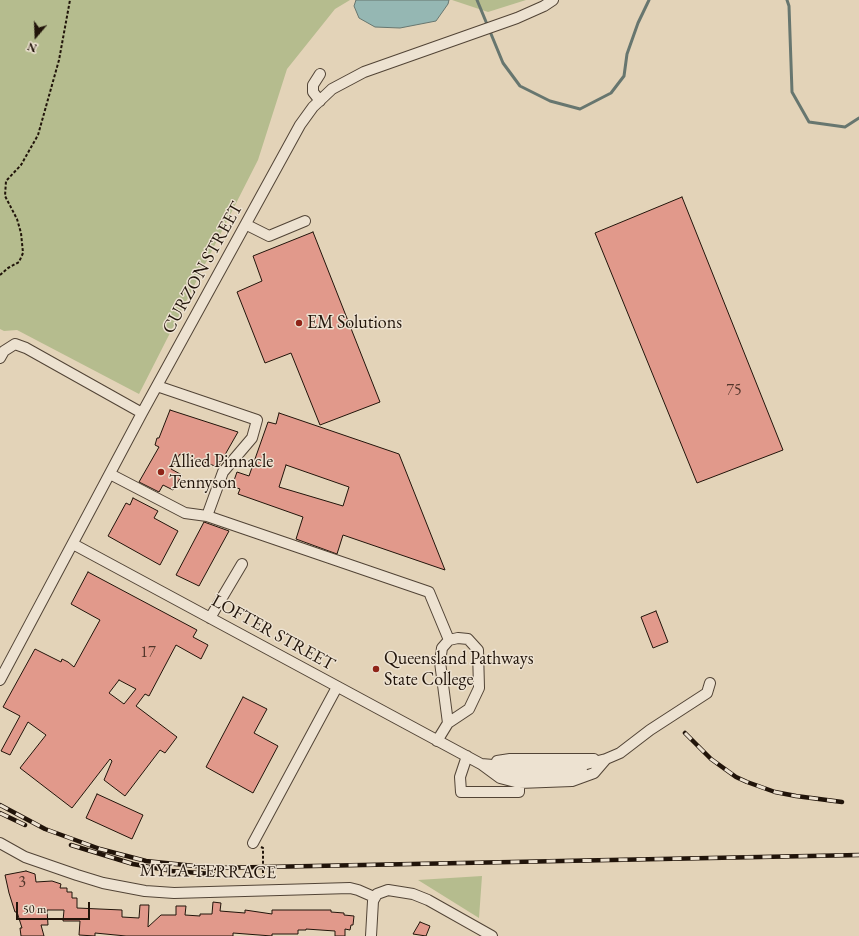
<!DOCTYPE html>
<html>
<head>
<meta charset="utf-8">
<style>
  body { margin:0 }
  #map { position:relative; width:859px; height:936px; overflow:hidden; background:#e3d3b8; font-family:"EB Garamond",serif }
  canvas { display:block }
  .north { position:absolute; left:16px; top:16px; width:40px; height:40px; -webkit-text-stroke:3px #ede2d1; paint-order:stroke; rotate:199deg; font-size:11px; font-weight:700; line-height:16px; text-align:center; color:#21140a }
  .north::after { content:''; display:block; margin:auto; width:14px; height:18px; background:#21140a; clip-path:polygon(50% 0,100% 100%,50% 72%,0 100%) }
  .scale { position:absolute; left:16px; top:902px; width:74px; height:18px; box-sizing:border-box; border:2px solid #21140a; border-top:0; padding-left:5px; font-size:12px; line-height:14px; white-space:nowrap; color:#21140a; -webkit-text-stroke:3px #ede2d1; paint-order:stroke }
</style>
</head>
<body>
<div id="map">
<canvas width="859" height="936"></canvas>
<div class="north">N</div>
<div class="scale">50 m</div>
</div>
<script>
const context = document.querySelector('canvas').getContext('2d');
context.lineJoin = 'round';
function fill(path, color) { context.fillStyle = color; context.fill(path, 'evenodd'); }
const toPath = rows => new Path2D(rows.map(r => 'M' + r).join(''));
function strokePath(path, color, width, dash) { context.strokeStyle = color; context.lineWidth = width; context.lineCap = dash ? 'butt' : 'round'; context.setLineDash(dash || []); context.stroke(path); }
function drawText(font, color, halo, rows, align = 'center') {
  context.font = font + ' "EB Garamond",serif'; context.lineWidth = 3; context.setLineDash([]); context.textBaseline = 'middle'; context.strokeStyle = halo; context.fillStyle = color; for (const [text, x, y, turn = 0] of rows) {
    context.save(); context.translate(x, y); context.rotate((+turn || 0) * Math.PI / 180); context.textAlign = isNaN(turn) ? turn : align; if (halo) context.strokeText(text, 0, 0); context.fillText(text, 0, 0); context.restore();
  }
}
fill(toPath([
  [0,0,350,0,335,9,287,69,258,160,139,394,17,330,4,331,0,329],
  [452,0,526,0,488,12],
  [482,876,479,918,418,880]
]), '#b5bc8e');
const water = toPath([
  [356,0,449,0,448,4,436,21,400,28,375,27,359,18,354,6,356,0]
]);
fill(water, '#95b7b3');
strokePath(water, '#67766f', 1);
strokePath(toPath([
  [477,0,503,63,520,86,550,101,580,109,611,93,624,76,627,54,638,23,649,0],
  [787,0,789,6,792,92,809,122,845,127,859,118]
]), '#67766f', 3);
const building = toPath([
  [682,197,783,450,697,483,595,233,682,197],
  [313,232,380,402,320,425,291,353,265,363,237,292,262,281,253,256,313,232],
  [170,410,238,432,218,467,180,454,171,469,182,475,173,490,163,485,159,492,139,482,159,447,155,445,157,438,159,438,170,410],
  [279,413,399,454,445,570,343,535,337,554,296,539,303,517,238,494,240,489,232,486,237,472,249,476,268,422,276,424,279,413],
  [286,465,349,487,343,506,279,487,286,465],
  [133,498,158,511,154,518,178,531,160,565,108,536,126,503,130,505,133,498],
  [204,522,229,531,199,586,176,575,204,522],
  [88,572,197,630,193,637,208,645,201,659,176,645,149,696,145,694,136,706,177,737,165,753,160,750,125,796,104,780,112,761,110,759,72,808,20,768,46,735,28,722,10,755,1,751,20,716,3,707,35,649,61,662,62,659,68,662,74,667,100,620,71,604,88,572],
  [119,680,136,689,124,704,109,693,119,680],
  [656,611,668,642,653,648,641,617,656,611],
  [243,697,267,709,254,733,278,746,253,793,206,767,243,697],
  [97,794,143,815,132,839,86,818,97,794],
  [26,871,35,874,36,882,52,881,61,884,60,888,67,888,67,892,72,892,72,898,77,898,77,908,122,910,122,917,139,918,140,905,149,905,148,927,161,915,176,915,176,906,186,906,185,915,200,916,200,914,212,914,213,902,221,903,220,911,245,913,245,910,272,914,272,910,331,910,331,912,344,913,344,915,354,916,353,925,351,925,350,930,345,929,345,936,335,936,335,931,306,929,306,930,298,930,298,934,272,934,272,936,233,933,233,936,126,936,95,933,95,936,79,935,80,921,63,921,64,910,47,910,48,925,41,925,44,936,21,936,20,928,22,928,17,912,15,912,9,893,5,875,26,871],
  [420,922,430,926,426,936,413,934,420,922]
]);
fill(building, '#e1998b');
strokePath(building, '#21140a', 1);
const minor = toPath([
  [320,101,313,92,313,85,320,74],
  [247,225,269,236,305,221],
  [0,358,4,351,15,344,26,348,142,413],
  [157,386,257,420,252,438,223,472,207,516],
  [110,474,185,513,207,516,429,592,449,640],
  [73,544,481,764,505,766,575,767,606,759,620,753,650,730,707,693,710,683],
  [210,618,242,564],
  [0,680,142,413,300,125,313,107,332,89,364,72,517,18,544,6,553,0],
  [437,741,448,723,469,709,479,688,478,650,468,639,458,638,449,640,442,648,440,662,448,723],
  [467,756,460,777,461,792,519,792,519,783],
  [497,761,510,759,594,759],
  [481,764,500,778,519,783,572,781,594,773,606,759],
  [499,771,516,774,539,775,570,774,582,770],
  [0,843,25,857,77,875,103,883,145,891,174,893,350,888,358,890,374,897],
  [253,843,337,687],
  [371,936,373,901,377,894,388,890,413,894,428,900,492,936]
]);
strokePath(minor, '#524436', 12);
strokePath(toPath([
  [0,275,8,268,19,262,23,253,21,233,17,219,5,196,6,181,21,165,38,135,59,60,70,0],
  [261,847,263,848,263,865]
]), '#21140a', 2, [3, 2]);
strokePath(minor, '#ede2d1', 10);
const rail = toPath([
  [685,733,711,759,736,777,747,782,775,792,796,796,842,802],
  [0,805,45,829,100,849,146,861,214,868,859,855],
  [0,813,25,825],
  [71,845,133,864,172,871,213,874]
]);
strokePath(rail, '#21140a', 4.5);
strokePath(rail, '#ede2d1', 3, [9]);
strokePath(toPath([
  [263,865,263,877]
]), '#21140a', 2, [3, 2]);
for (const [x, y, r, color] of [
  [299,323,4,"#8f2418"],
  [161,472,4,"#8f2418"],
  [376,669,4,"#8f2418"]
]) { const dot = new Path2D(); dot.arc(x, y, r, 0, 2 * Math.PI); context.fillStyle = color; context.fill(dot); strokePath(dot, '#ede2d1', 1.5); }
drawText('16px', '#51352a', null, [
  ["75",734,391],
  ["17",148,653],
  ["3",22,883]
]);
drawText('18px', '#21140a', '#ede2d1', [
  ["CURZON STREET",203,268,-61],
  ["LOFTER STREET",273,633,29],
  ["MYLA TERRACE",208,872,1]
]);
drawText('18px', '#21140a', '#ede2d1', [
  ["EM Solutions",307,323],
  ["Allied Pinnacle",169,462],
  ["Tennyson",169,483],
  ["Queensland Pathways",384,659],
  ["State College",384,680]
], 'left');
</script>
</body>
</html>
